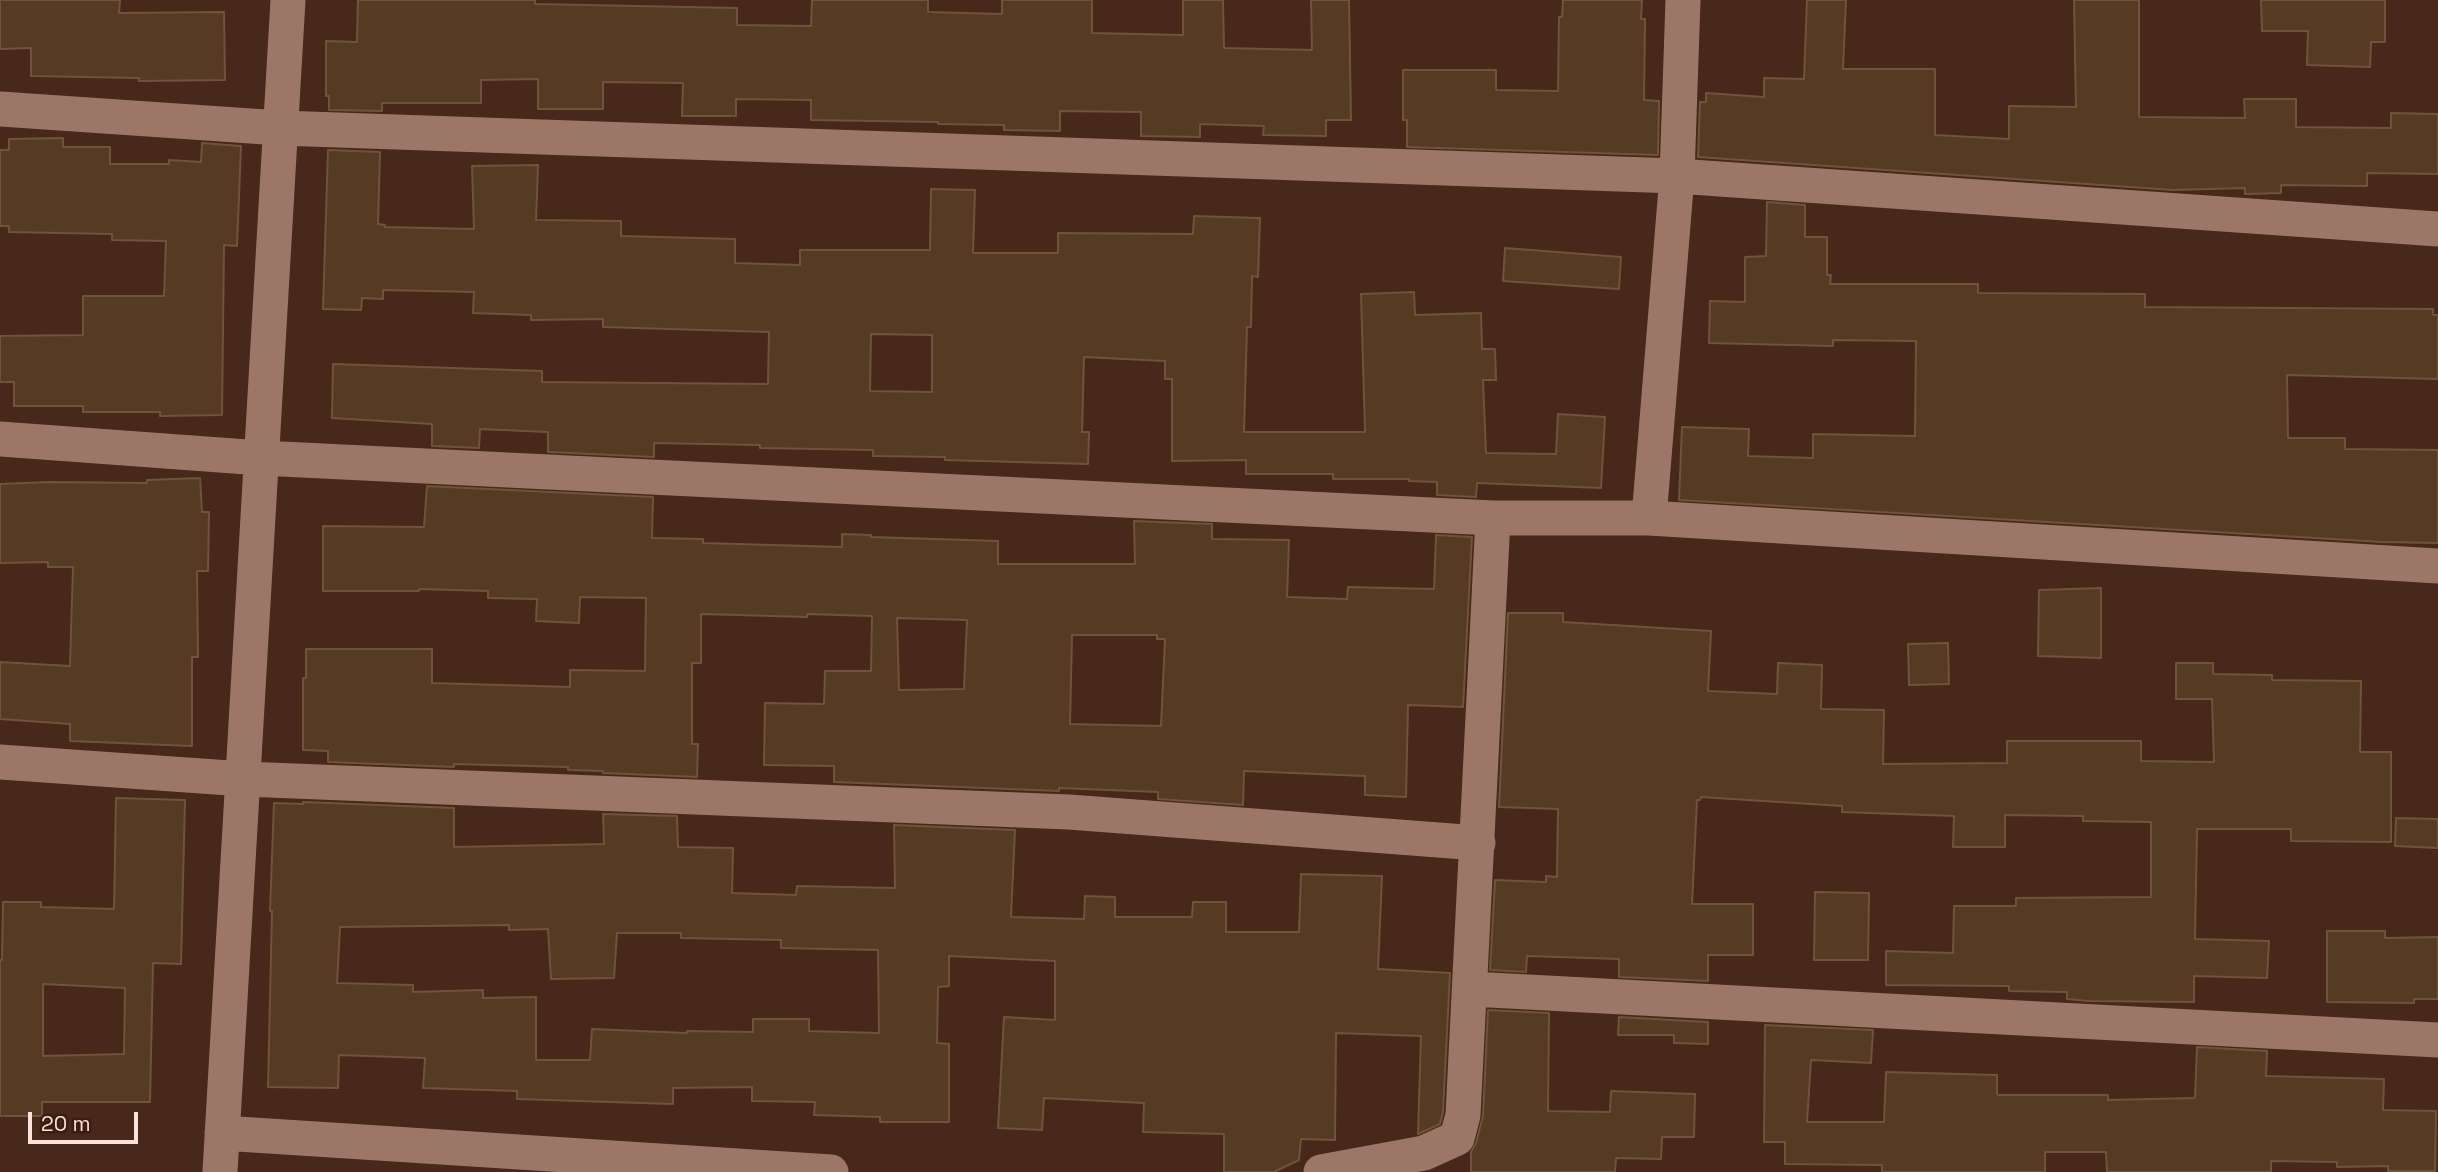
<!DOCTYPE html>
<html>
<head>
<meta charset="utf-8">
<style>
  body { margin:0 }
  #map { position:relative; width:2438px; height:1172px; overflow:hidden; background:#47281a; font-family:"Space Grotesk",sans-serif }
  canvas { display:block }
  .scale { position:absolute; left:28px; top:1112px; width:110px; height:32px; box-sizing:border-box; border:4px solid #f9e3db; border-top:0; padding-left:9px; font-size:21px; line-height:24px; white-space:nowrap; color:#f9e3db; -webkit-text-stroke:5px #3c1e11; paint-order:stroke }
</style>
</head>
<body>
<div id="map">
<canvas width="2438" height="1172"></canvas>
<div class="scale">20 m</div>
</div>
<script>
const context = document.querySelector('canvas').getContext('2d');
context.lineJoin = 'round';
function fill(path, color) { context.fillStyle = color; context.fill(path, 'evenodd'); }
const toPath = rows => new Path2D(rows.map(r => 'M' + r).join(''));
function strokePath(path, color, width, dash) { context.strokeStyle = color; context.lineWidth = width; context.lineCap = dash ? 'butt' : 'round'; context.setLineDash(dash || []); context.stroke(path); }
const building = toPath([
  [0,0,120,0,119,13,224,12,225,80,139,81,139,78,31,76,31,48,0,49,0,0],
  [358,0,535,0,535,4,737,8,737,25,811,26,812,0,928,0,928,12,1002,14,1002,0,1092,0,1092,33,1183,35,1183,0,1223,0,1224,48,1312,50,1311,0,1349,0,1351,120,1326,120,1326,136,1263,135,1264,126,1200,124,1200,137,1141,136,1141,112,1060,111,1060,131,1004,130,1004,125,938,124,938,122,811,120,811,100,736,99,736,116,682,116,683,83,603,82,603,109,538,109,538,79,481,80,481,103,382,103,382,111,329,110,329,96,326,96,326,41,357,42,358,0],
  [1563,0,1642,0,1641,19,1645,19,1644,100,1659,101,1658,155,1407,147,1407,120,1403,120,1403,70,1496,70,1496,90,1558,91,1559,17,1562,17,1563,0],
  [1807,0,1846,0,1843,69,1935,69,1935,135,2009,139,2009,106,2076,107,2074,0,2139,0,2139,117,2245,118,2244,99,2296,99,2296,127,2391,128,2391,113,2438,114,2438,174,2367,173,2367,186,2281,185,2281,193,2245,194,2245,188,2173,190,1698,157,1700,102,1706,102,1706,93,1764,97,1764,78,1804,79,1807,0],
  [2261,0,2385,0,2385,42,2371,42,2370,67,2307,65,2308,31,2262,31,2261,0],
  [63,138,63,147,110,147,110,164,169,164,169,160,201,162,202,143,241,146,237,246,224,245,222,415,160,416,160,412,83,412,83,406,14,406,14,382,0,382,0,336,83,335,83,296,164,296,166,241,112,240,112,234,9,232,9,226,0,226,0,150,9,150,9,139,63,138],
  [328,150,380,152,378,224,385,225,385,227,474,229,472,166,538,165,536,220,621,221,621,236,735,239,735,263,800,265,800,250,930,250,931,189,975,190,973,253,1058,253,1058,233,1193,234,1194,216,1260,218,1258,277,1252,276,1251,327,1247,327,1244,432,1365,432,1361,294,1414,292,1415,315,1481,313,1482,349,1495,349,1496,380,1483,380,1486,453,1556,454,1558,414,1605,417,1601,488,1477,483,1476,497,1437,495,1437,482,1409,481,1409,479,1333,479,1333,474,1246,474,1246,460,1172,461,1172,379,1165,379,1165,361,1084,357,1082,432,1089,432,1088,464,945,460,945,457,873,456,873,450,760,448,760,445,654,443,654,457,548,452,548,432,480,429,479,448,432,446,432,424,332,418,333,364,542,371,542,382,768,384,769,332,603,327,603,319,531,320,531,315,473,313,474,292,383,290,383,299,362,298,361,310,323,309,328,150],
  [871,334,932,335,932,392,870,391,871,334],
  [1767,202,1805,205,1805,237,1827,237,1827,275,1831,275,1830,284,1978,284,1978,293,2145,294,2145,307,2433,309,2433,315,2438,315,2438,379,2287,375,2288,438,2345,438,2345,449,2438,450,2438,543,2382,542,1679,500,1682,427,1749,429,1748,456,1813,458,1813,434,1915,436,1916,341,1833,340,1833,346,1709,343,1710,301,1745,302,1745,257,1766,256,1767,202],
  [1505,248,1621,257,1619,289,1503,281,1505,248],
  [200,478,202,512,209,512,208,571,197,571,198,657,192,657,192,746,70,741,70,724,0,719,0,662,70,666,73,567,48,567,48,562,0,563,0,484,50,482,147,483,147,480,200,478],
  [427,486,653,497,652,538,703,539,703,543,842,547,842,534,871,535,871,537,998,541,998,564,1135,564,1134,521,1212,524,1212,539,1289,540,1287,597,1347,599,1348,587,1434,589,1436,535,1472,537,1463,707,1408,705,1406,797,1365,795,1365,776,1244,771,1243,805,1158,799,1158,792,1059,788,1059,791,834,782,834,766,764,765,765,703,824,704,825,671,871,671,872,616,807,614,807,617,701,614,701,663,692,663,692,744,698,744,697,777,603,773,603,771,568,770,568,767,454,764,454,767,328,762,328,751,303,750,303,678,306,678,306,649,432,649,432,683,570,687,570,670,645,671,646,598,580,597,579,623,536,621,537,599,488,598,488,591,419,589,419,591,323,591,323,526,424,527,427,486],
  [897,618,967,620,964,689,899,690,897,618],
  [1072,635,1157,635,1157,639,1165,639,1161,726,1070,724,1072,635],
  [2101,588,2101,658,2038,656,2039,590,2101,588],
  [1508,613,1563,613,1563,622,1711,631,1708,691,1777,694,1778,663,1822,665,1821,709,1884,710,1883,764,2007,763,2007,741,2141,741,2141,761,2214,762,2212,699,2176,699,2176,663,2213,663,2213,674,2272,675,2272,680,2361,681,2360,752,2391,752,2391,842,2291,841,2291,829,2197,829,2195,939,2269,941,2267,978,2194,976,2194,1002,2089,1001,2067,999,2067,992,2009,991,2009,986,1886,985,1886,951,1953,953,1954,906,2016,906,2016,898,2151,897,2151,822,2083,821,2083,816,2005,815,2005,847,1953,847,1954,816,1842,812,1842,806,1701,797,1700,800,1697,800,1692,904,1753,904,1753,955,1708,955,1708,981,1619,977,1619,959,1527,956,1526,972,1490,970,1495,880,1546,882,1546,876,1557,877,1558,809,1499,807,1508,613],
  [1948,643,1949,684,1909,685,1908,644,1948,643],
  [116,798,185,800,181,964,153,963,150,1102,42,1102,42,1116,0,1116,0,960,2,960,3,902,41,902,41,907,114,909,116,798],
  [43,984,125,988,124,1054,43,1056,43,984],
  [303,802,454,808,454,847,604,844,603,814,677,816,678,847,733,848,732,893,796,895,797,886,895,888,894,825,1015,830,1011,917,1084,919,1085,896,1115,897,1115,917,1192,917,1193,902,1226,902,1226,932,1299,932,1301,874,1382,876,1378,969,1450,973,1443,1112,1440,1124,1418,1134,1421,1036,1336,1033,1335,1140,1301,1139,1299,1160,1274,1172,1224,1172,1224,1134,1143,1132,1144,1103,1044,1098,1042,1130,998,1128,1004,1017,1055,1020,1055,961,949,956,949,986,938,987,937,1043,949,1044,949,1122,880,1122,880,1117,814,1115,815,1102,752,1101,752,1087,673,1088,673,1104,517,1099,517,1091,423,1088,425,1058,339,1055,338,1088,268,1087,272,911,270,911,274,803,303,804,303,802],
  [509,925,509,930,548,929,551,979,614,978,617,933,681,933,681,938,781,940,781,948,878,950,879,1033,809,1031,809,1019,753,1019,753,1032,687,1031,687,1033,592,1029,590,1060,536,1060,536,997,483,998,483,990,413,992,413,985,337,983,340,927,509,925],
  [2396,818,2438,819,2438,848,2395,846,2396,818],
  [1815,892,1869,893,1868,960,1814,960,1815,892],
  [2327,931,2385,931,2385,938,2438,937,2438,999,2414,999,2414,1003,2327,1002,2327,931],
  [1488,1010,1549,1013,1548,1111,1610,1112,1611,1091,1695,1094,1694,1137,1662,1137,1661,1159,1616,1158,1615,1172,1471,1172,1471,1152,1476,1143,1483,1116,1488,1010],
  [1619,1017,1708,1022,1708,1044,1674,1043,1674,1035,1618,1035,1619,1017],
  [1765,1025,1873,1030,1871,1063,1811,1060,1807,1122,1884,1122,1886,1072,1997,1075,1997,1094,1998,1095,2108,1095,2108,1100,2195,1098,2197,1047,2267,1051,2266,1076,2384,1079,2383,1110,2436,1111,2435,1171,2388,1171,2388,1166,2337,1167,2337,1162,2271,1161,2271,1172,2107,1172,2106,1152,2045,1152,2045,1172,1882,1172,1882,1165,1785,1164,1785,1142,1764,1142,1765,1025]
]);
fill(building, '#553b23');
strokePath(building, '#6f543b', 2);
strokePath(toPath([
  [0,109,280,128,1677,176,2438,229],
  [0,439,261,458,1493,518,1649,518,2438,566],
  [1649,518,1677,176,1683,0],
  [0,762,244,779,1069,812,1478,843],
  [1471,989,2438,1040],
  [222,1133,831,1172],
  [220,1172,288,0],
  [1321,1172,1424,1153,1457,1138,1463,1115,1493,518]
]), '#9c7767', 35);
</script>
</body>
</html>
